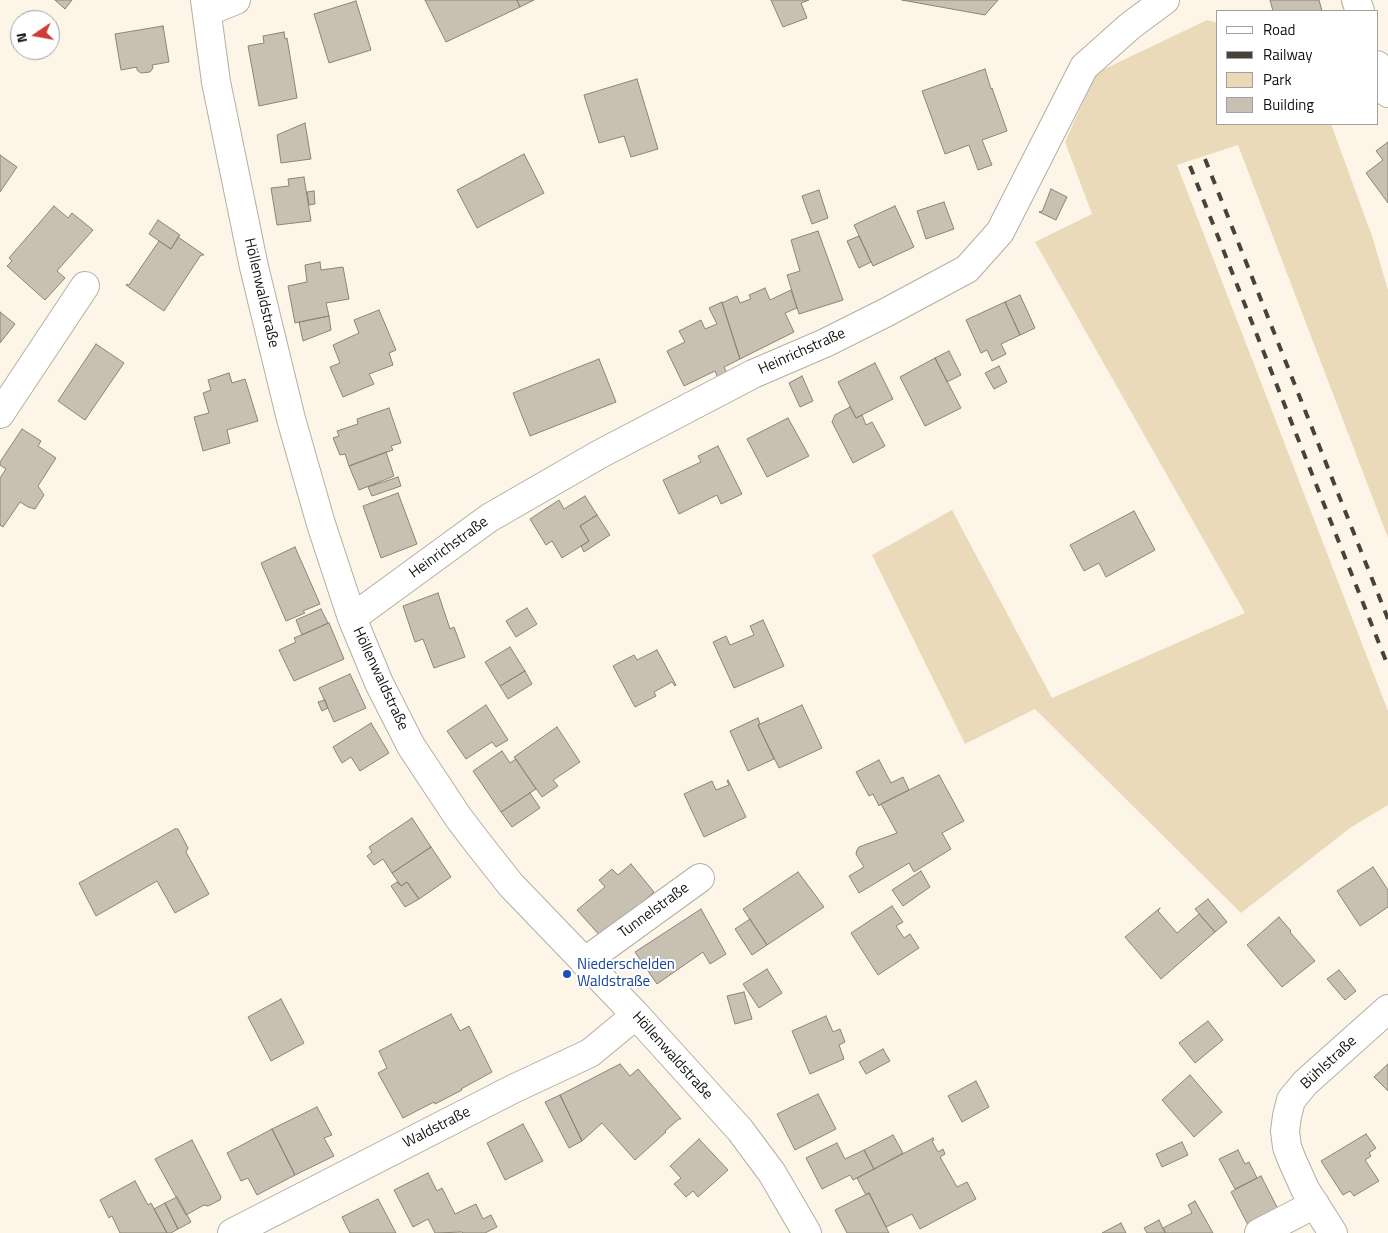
<!DOCTYPE html>
<html>
<head>
<meta charset="utf-8">
<style>
  body { margin:0 }
  #map { position:relative; width:1388px; height:1233px; overflow:hidden; background:#fdf5e7; font-family:"Titillium Web",sans-serif }
  canvas { display:block }
  .legend { position:absolute; left:1216px; top:10px; width:162px; height:115px; box-sizing:border-box; background:#fff; border:1px solid #a1a09f; margin:0; padding:6px 9px; list-style:none; font-size:15px; color:#15120e }
  .legend li { display:flex; align-items:center; gap:10px; height:25px }
  .legend b { width:25px; border:1px solid #a1a09f }
  .north { position:absolute; left:10px; top:10px; width:50px; height:50px; box-sizing:border-box; background:#fff; border:1px solid #a1a09f; border-radius:50%; rotate:258deg; font-size:14px; font-weight:700; line-height:20px; text-align:center; color:#15120e }
  .north::after { content:''; display:block; margin:auto; width:18px; height:22px; background:#cc3e37; clip-path:polygon(50% 0,100% 100%,50% 72%,0 100%) }
</style>
</head>
<body>
<div id="map">
<canvas width="1388" height="1233"></canvas>
<ul class="legend">
<li><b style="height:6px;background:#fff"></b>Road</li>
<li><b style="height:6px;background:#46423c"></b>Railway</li>
<li><b style="height:14px;background:#ebdaba"></b>Park</li>
<li><b style="height:14px;background:#c8c1b3"></b>Building</li>
</ul>
<div class="north">N</div>
</div>
<script>
const context = document.querySelector('canvas').getContext('2d');
context.lineJoin = 'round';
function fill(path, color) { context.fillStyle = color; context.fill(path, 'evenodd'); }
const toPath = rows => new Path2D(rows.map(r => 'M' + r).join(''));
function strokePath(path, color, width, dash) { context.strokeStyle = color; context.lineWidth = width; context.lineCap = dash ? 'butt' : 'round'; context.setLineDash(dash || []); context.stroke(path); }
function drawText(font, color, halo, rows, align = 'center') {
  context.font = font + ' "Titillium Web",sans-serif'; context.lineWidth = 4; context.setLineDash([]); context.textBaseline = 'middle'; context.strokeStyle = halo; context.fillStyle = color; for (const [text, x, y, turn = 0] of rows) {
    context.save(); context.translate(x, y); context.rotate((+turn || 0) * Math.PI / 180); context.textAlign = isNaN(turn) ? turn : align; if (halo) context.strokeText(text, 0, 0); context.fillText(text, 0, 0); context.restore();
  }
}
fill(toPath([
  [1207,20,1217,23,1217,124,1331,124,1372,236,1388,290,1388,538,1238,145,1177,165,1388,711,1388,805,1350,828,1241,913,1035,709,965,744,872,555,952,510,1052,698,1245,613,1035,242,1092,214,1065,142,1096,73]
]), '#ebdaba');
const building = toPath([
  [55,0,72,0,65,9,55,0],
  [425,0,517,0,520,7,446,42,425,0],
  [517,0,534,0,520,7,517,0],
  [771,0,809,0,801,3,807,18,783,27,771,0],
  [902,0,998,0,985,15,902,0],
  [1270,0,1319,0,1322,11,1273,11,1270,0],
  [356,1,371,50,329,63,314,14,356,1],
  [163,26,169,62,152,65,153,68,150,72,141,73,137,70,137,67,121,70,115,34,163,26],
  [284,32,285,39,287,38,297,98,259,106,248,46,264,43,263,36,284,32],
  [985,69,991,89,992,88,1007,131,982,140,992,165,978,170,969,145,945,154,922,91,985,69],
  [637,79,658,149,631,157,624,136,599,143,584,95,637,79],
  [305,123,311,159,281,163,277,135,305,123],
  [1388,142,1388,203,1366,173,1383,160,1376,151,1388,142],
  [524,154,544,193,477,228,457,190,524,154],
  [0,155,17,167,0,192,0,155],
  [304,177,311,221,277,225,271,188,289,186,288,179,304,177],
  [1051,189,1067,197,1056,220,1039,212,1040,211,1042,212,1051,189],
  [819,190,828,218,812,224,802,196,819,190],
  [314,191,315,204,309,205,307,192,314,191],
  [944,202,954,229,926,239,917,211,944,202],
  [54,206,68,218,72,213,93,230,57,271,65,278,45,300,7,266,12,261,9,258,54,206],
  [895,206,914,247,873,266,854,225,895,206],
  [158,220,180,235,171,249,149,234,158,220],
  [818,231,843,300,799,314,787,275,800,271,791,240,818,231],
  [859,236,871,262,859,268,847,241,859,236],
  [178,237,204,255,201,255,164,311,126,285,127,284,129,285,159,241,171,249,178,237],
  [320,262,321,270,343,267,349,299,326,303,329,316,295,323,288,286,307,282,305,265,320,262],
  [765,288,770,300,791,290,797,308,785,313,794,332,740,359,722,303,737,296,740,303,751,299,749,295,765,288],
  [1020,295,1035,328,1020,335,1005,302,1020,295],
  [722,302,740,359,724,367,727,373,718,378,715,371,684,386,667,351,685,342,679,331,701,320,705,329,717,324,709,308,722,302],
  [1005,302,1020,335,1001,344,1006,354,992,361,987,350,981,353,966,320,1005,302],
  [379,310,396,350,389,353,393,365,369,374,374,384,343,397,330,367,340,363,333,345,359,333,354,320,379,310],
  [0,312,15,324,0,343,0,312],
  [329,316,331,330,303,341,299,322,329,316],
  [96,344,124,363,85,420,58,401,96,344],
  [949,351,961,375,947,382,935,358,949,351],
  [935,358,961,408,925,426,900,377,935,358],
  [599,359,616,402,530,436,513,393,599,359],
  [875,363,893,399,856,418,838,382,875,363],
  [999,366,1007,382,994,389,985,373,999,366],
  [229,373,232,383,245,379,258,421,227,430,230,443,203,451,194,417,209,413,203,393,211,390,208,380,229,373],
  [802,376,813,401,800,407,789,383,802,376],
  [850,407,856,418,862,415,866,425,872,422,885,446,853,463,832,422,835,415,850,407],
  [389,408,401,443,391,446,393,450,349,466,345,454,340,455,333,438,339,436,337,431,358,424,357,419,389,408],
  [788,418,809,456,767,477,747,439,788,418],
  [22,429,41,441,38,446,56,458,38,486,44,495,35,509,28,507,20,502,3,527,0,525,0,478,6,469,0,465,0,462,22,429],
  [718,446,742,494,721,504,717,495,679,514,663,480,701,462,698,456,718,446],
  [386,452,394,476,359,490,349,466,386,452],
  [398,477,401,486,372,496,368,487,398,477],
  [398,493,417,544,381,558,363,506,398,493],
  [585,496,597,515,580,526,589,541,562,558,552,541,546,545,530,519,559,500,564,509,585,496],
  [1134,511,1155,550,1106,577,1099,563,1084,571,1070,545,1134,511],
  [597,515,610,535,584,552,581,546,589,541,580,526,597,515],
  [295,547,320,604,303,611,305,613,286,621,261,563,295,547],
  [438,593,450,629,454,627,465,657,434,668,423,639,415,642,403,606,438,593],
  [527,608,537,624,516,637,506,621,527,608],
  [321,609,328,623,302,635,296,620,321,609],
  [763,620,784,666,734,688,713,642,726,636,730,645,754,635,750,626,763,620],
  [329,623,344,659,294,681,279,650,296,642,294,638,329,623],
  [510,647,525,671,500,686,485,662,510,647],
  [657,650,676,685,675,686,672,682,654,692,656,696,635,707,613,666,634,655,637,660,657,650],
  [525,671,532,684,508,699,500,686,525,671],
  [350,674,366,708,334,722,319,688,350,674],
  [325,700,328,708,322,711,318,702,325,700],
  [486,705,508,740,496,747,492,742,466,759,447,731,486,705],
  [802,705,822,748,779,768,758,725,802,705],
  [758,718,760,724,758,725,774,759,748,771,730,731,758,718],
  [371,723,389,753,360,771,351,757,342,763,333,747,371,723],
  [557,727,580,762,553,780,558,786,542,797,514,757,557,727],
  [502,751,510,763,516,759,536,789,501,812,473,771,502,751],
  [879,760,891,783,903,777,909,790,881,804,879,806,873,794,869,796,856,772,879,760],
  [939,775,964,821,942,833,951,849,914,872,909,863,859,893,849,876,864,867,856,854,857,850,859,847,897,833,881,804,939,775],
  [728,780,746,817,704,837,684,794,712,781,716,790,729,785,727,781,728,780],
  [530,793,540,808,512,827,501,812,530,793],
  [412,818,431,847,392,873,383,859,374,865,367,856,372,852,369,847,412,818],
  [175,829,178,829,188,848,186,852,209,894,175,913,157,881,96,916,79,883,175,829],
  [431,847,451,877,419,899,407,882,401,886,392,873,431,847],
  [631,864,654,892,602,938,577,910,605,887,599,880,612,869,618,875,631,864],
  [1373,867,1388,890,1388,907,1360,926,1337,891,1373,867],
  [921,871,930,887,903,906,892,890,921,871],
  [798,872,824,907,767,945,743,909,798,872],
  [397,882,401,886,407,882,419,899,405,907,391,886,397,882],
  [1208,899,1227,922,1215,932,1195,909,1208,899],
  [892,906,903,922,896,926,904,938,910,934,919,948,878,975,851,933,892,906],
  [1160,908,1158,911,1177,933,1199,914,1215,932,1161,979,1125,937,1160,908],
  [701,909,726,954,710,964,703,952,657,984,635,952,701,909],
  [1279,917,1291,931,1290,932,1315,961,1282,987,1247,945,1279,917],
  [750,919,767,945,752,955,735,929,750,919],
  [767,969,782,993,759,1008,743,984,767,969],
  [1339,970,1356,991,1345,1000,1327,979,1339,970],
  [744,992,752,1019,735,1024,727,996,744,992],
  [281,999,304,1043,271,1061,248,1017,281,999],
  [451,1014,460,1031,469,1026,492,1072,461,1089,462,1090,435,1104,434,1102,403,1118,378,1073,387,1068,379,1051,451,1014],
  [826,1016,833,1032,840,1029,845,1042,839,1045,844,1059,810,1074,792,1031,826,1016],
  [1208,1021,1223,1040,1195,1063,1179,1043,1208,1021],
  [883,1049,890,1061,866,1074,859,1062,883,1049],
  [620,1064,630,1076,638,1069,681,1119,679,1119,665,1131,666,1132,635,1160,602,1123,582,1141,560,1095,620,1064],
  [1388,1064,1388,1091,1374,1077,1388,1064],
  [1190,1075,1222,1112,1194,1137,1162,1100,1190,1075],
  [976,1081,989,1107,962,1122,948,1096,976,1081],
  [818,1094,836,1129,795,1150,777,1114,818,1094],
  [560,1095,582,1141,569,1148,545,1102,560,1095],
  [317,1107,332,1135,324,1138,334,1156,295,1175,272,1129,317,1107],
  [523,1124,543,1161,505,1180,487,1143,523,1124],
  [272,1129,295,1175,257,1195,248,1178,241,1181,227,1153,272,1129],
  [1366,1134,1376,1148,1369,1153,1371,1156,1365,1160,1379,1181,1354,1196,1350,1191,1343,1195,1321,1161,1366,1134],
  [893,1135,903,1153,874,1169,864,1150,893,1135],
  [933,1138,934,1140,932,1141,938,1152,943,1149,945,1154,940,1157,957,1187,967,1182,976,1199,920,1229,912,1214,886,1227,869,1193,866,1195,857,1178,933,1138],
  [699,1139,728,1170,698,1197,693,1191,686,1197,674,1184,681,1178,670,1166,699,1139],
  [192,1140,221,1197,220,1200,208,1206,204,1205,186,1215,155,1159,192,1140],
  [1182,1142,1188,1155,1162,1167,1156,1154,1182,1142],
  [837,1143,845,1159,864,1150,874,1169,853,1180,850,1175,822,1189,806,1158,837,1143],
  [1238,1150,1245,1164,1249,1162,1257,1178,1235,1189,1219,1159,1238,1150],
  [428,1173,437,1191,442,1188,455,1214,476,1204,483,1219,491,1215,497,1227,485,1233,463,1233,462,1232,435,1233,428,1219,413,1227,394,1190,428,1173],
  [1261,1176,1278,1209,1248,1225,1231,1192,1261,1176],
  [135,1181,148,1205,151,1203,167,1233,120,1233,112,1216,109,1218,100,1200,135,1181],
  [869,1193,889,1233,847,1233,835,1210,869,1193],
  [177,1197,191,1222,178,1229,165,1203,177,1197],
  [378,1199,396,1233,350,1233,342,1217,378,1199],
  [1195,1201,1213,1233,1166,1233,1163,1228,1192,1213,1188,1205,1195,1201],
  [165,1203,178,1229,171,1233,167,1233,154,1209,165,1203],
  [1159,1220,1165,1233,1147,1233,1144,1228,1159,1220],
  [1121,1223,1126,1233,1102,1233,1121,1223]
]);
fill(building, '#c8c1b3');
strokePath(building, '#8b8477', 1);
const minor = toPath([
  [205,0,216,82,254,267,291,419,321,524,352,618,379,683,411,746,458,817,477,842,511,885,636,1015,740,1130,772,1173,807,1233],
  [1356,0,1360,11],
  [207,12,236,0],
  [1377,65,1384,87,1388,93],
  [0,414,85,286],
  [352,618,489,518,600,454,753,374,825,343,887,312,967,269,1000,232,1084,67,1130,26,1165,0],
  [584,962,700,878],
  [232,1233,513,1089,590,1053,636,1015],
  [1259,1233,1315,1204],
  [1333,1233,1305,1189,1292,1160,1287,1147,1285,1131,1287,1116,1291,1100,1305,1083,1388,1009]
]);
strokePath(minor, '#b5aea1', 30);
strokePath(minor, '#fff', 28);
strokePath(toPath([
  [1205,159,1388,619],
  [1190,166,1388,666]
]), '#46423c', 4, [9, 9]);
for (const [x, y, r, color] of [
  [567,974,5,"#1a4fb4"]
]) { const dot = new Path2D(); dot.arc(x, y, r, 0, 2 * Math.PI); context.fillStyle = color; context.fill(dot); strokePath(dot, '#fff', 2); }
drawText('15px', '#15120e', '#fff', [
  ["Höllenwaldstraße",261,293,77],
  ["Heinrichstraße",802,352,-24],
  ["Heinrichstraße",449,548,-36],
  ["Höllenwaldstraße",380,679,65],
  ["Tunnelstraße",654,911,-36],
  ["Höllenwaldstraße",672,1056,48],
  ["Bühlstraße",1329,1063,-43],
  ["Waldstraße",437,1128,-27]
]);
drawText('15px', '#164399', '#fff', [
  ["Niederschelden",577,965],
  ["Waldstraße",577,982]
], 'left');
</script>
</body>
</html>
